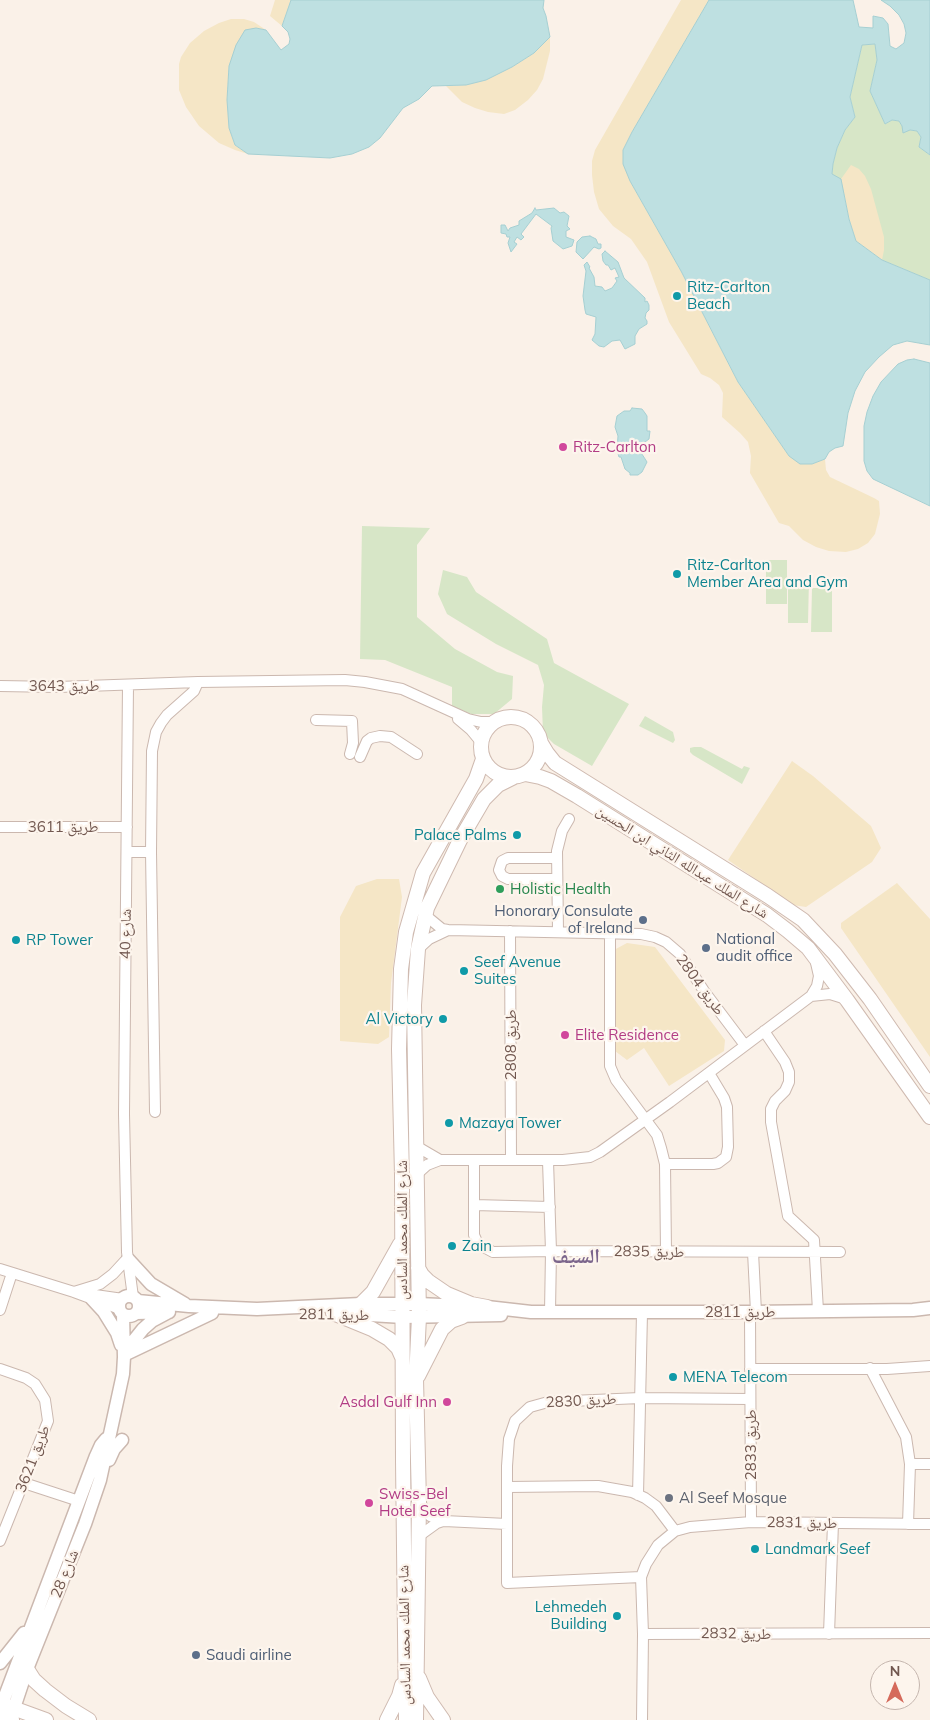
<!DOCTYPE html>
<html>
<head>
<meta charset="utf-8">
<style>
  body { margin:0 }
  #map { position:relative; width:930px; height:1720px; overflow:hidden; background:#faf1e8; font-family:Mulish,sans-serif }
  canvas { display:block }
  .north { position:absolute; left:870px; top:1660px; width:50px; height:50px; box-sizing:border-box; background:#fdf5ed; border:1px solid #c5b6ae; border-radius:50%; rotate:0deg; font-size:14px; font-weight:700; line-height:20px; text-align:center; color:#71574f }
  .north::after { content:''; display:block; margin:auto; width:18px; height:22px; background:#d56a5b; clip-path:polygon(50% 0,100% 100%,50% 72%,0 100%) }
</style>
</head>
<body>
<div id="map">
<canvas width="930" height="1720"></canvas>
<div class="north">N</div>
</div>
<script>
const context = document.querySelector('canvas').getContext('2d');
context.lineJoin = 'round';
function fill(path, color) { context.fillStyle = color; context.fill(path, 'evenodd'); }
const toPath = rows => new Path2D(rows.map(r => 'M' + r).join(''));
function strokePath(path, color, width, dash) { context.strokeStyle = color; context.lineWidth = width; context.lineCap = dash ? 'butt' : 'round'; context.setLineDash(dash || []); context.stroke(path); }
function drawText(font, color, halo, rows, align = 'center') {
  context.font = font + ' Mulish,"Noto Naskh Arabic",sans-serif'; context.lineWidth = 4.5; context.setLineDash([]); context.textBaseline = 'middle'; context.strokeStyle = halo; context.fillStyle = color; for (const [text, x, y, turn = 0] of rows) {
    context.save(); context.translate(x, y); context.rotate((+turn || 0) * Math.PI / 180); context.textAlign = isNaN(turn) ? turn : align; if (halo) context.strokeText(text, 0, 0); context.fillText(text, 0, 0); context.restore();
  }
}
fill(toPath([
  [875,44,877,60,870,91,885,124,892,120,899,121,902,126,910,130,917,131,921,137,919,147,930,155,930,280,882,260,832,174,833,164,837,148,845,130,855,117,850,97,862,45],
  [362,526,430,528,417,545,417,617,455,649,497,672,513,676,512,699,494,714,471,714,452,706,452,687,385,660,360,659],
  [766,560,787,560,787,604,766,604],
  [443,570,467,577,476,592,547,639,554,663,629,704,592,766,554,744,543,733,542,707,544,685,538,665,496,644,447,614,438,594],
  [788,579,809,579,808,623,788,623],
  [812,588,832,588,832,632,811,632],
  [645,716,673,732,675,740,673,743,639,726],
  [694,747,701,747,742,769,744,766,750,768,742,784,693,755,690,752,690,748]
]), '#d7e6c7');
fill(toPath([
  [275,0,291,0,282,26,270,16],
  [681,0,709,0,632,132,623,150,630,181,681,271,738,382,789,456,812,464,825,459,826,470,830,477,874,498,879,501,880,514,875,534,868,543,858,549,846,552,829,551,816,547,803,540,789,526,779,523,750,473,751,456,748,442,740,433,722,417,723,393,719,385,710,378,701,374,669,322,647,262,631,239,613,226,599,209,594,192,592,175,592,161,595,150],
  [231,19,244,19,254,22,266,30,256,28,229,66,227,100,229,128,235,145,248,154,235,150,219,143,199,126,186,107,179,90,179,64,181,57,190,43,204,31,219,23],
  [550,37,550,51,543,79,537,90,528,100,515,110,504,114,488,112,475,108,462,102,446,86,466,85,486,80,512,67,534,53],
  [851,165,859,169,865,176,871,189,884,237,884,250,882,260,856,241,849,219,841,179],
  [792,761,813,776,871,826,881,848,872,862,806,907,793,905,728,860],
  [377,879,399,879,402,897,391,983,389,1037,378,1044,340,1041,340,917,356,886],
  [897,883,930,919,930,1057,841,928,841,923],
  [627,943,655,947,725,1040,724,1051,669,1086,644,1048,627,1060,615,1051,614,950]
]), '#f5e6c6');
const water = toPath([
  [291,0,544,0,543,8,546,16,550,37,534,53,512,67,486,80,466,85,432,86,419,99,403,108,380,138,369,147,352,154,330,158,248,154,235,145,229,128,227,100,229,66,236,45,245,30,256,28,266,30,281,50,289,44,290,39,288,32,282,26,291,0],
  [709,0,853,0,859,27,873,28,873,16,883,18,888,24,890,46,896,49,904,43,906,33,904,24,899,15,890,6,881,0,930,0,930,155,919,147,921,137,917,131,910,130,903,133,902,126,899,121,892,120,885,124,870,91,877,60,875,44,862,45,850,97,855,117,845,130,837,148,833,164,832,174,841,179,849,219,856,241,882,260,930,280,930,345,907,341,893,345,879,357,865,372,855,391,848,413,843,446,835,448,829,452,825,459,812,464,800,464,789,456,738,382,681,271,630,181,623,164,623,150,632,132,709,0],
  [535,208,536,210,554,208,560,213,564,212,569,216,567,226,570,229,566,231,566,237,574,240,572,246,563,249,553,241,551,228,552,226,536,214,521,234,524,237,521,240,517,237,514,242,517,244,511,252,508,243,510,237,507,237,506,234,501,233,501,225,505,225,508,231,510,228,519,225,519,221,532,213,535,208],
  [590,236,596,239,598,244,601,244,601,248,599,249,594,247,583,259,576,252,577,242,582,237,590,236],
  [605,251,618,262,624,278,645,298,645,302,647,301,649,305,649,310,646,313,645,318,647,321,647,324,639,329,635,336,635,344,625,349,620,340,612,341,604,347,599,346,592,340,595,334,596,317,586,314,585,310,583,296,586,271,584,265,587,262,590,267,589,268,594,277,595,286,602,287,605,291,612,288,617,281,615,278,619,277,615,268,611,270,608,265,606,265,603,261,602,254,605,251],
  [914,359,930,363,930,506,873,479,867,471,864,461,864,426,867,412,873,396,881,382,898,364,907,360,914,359],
  [632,408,642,409,645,413,647,416,647,431,650,431,649,439,641,445,640,451,647,462,642,472,638,475,630,475,630,473,625,469,621,457,619,457,617,450,618,436,615,427,617,416,624,411,630,411,632,408]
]);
fill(water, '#bee0e1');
strokePath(water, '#a6cfd2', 1);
const minor = toPath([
  [128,685,124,1114,127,1252,133,1297],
  [0,686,58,687,198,682,345,680,365,682,402,689,468,719,481,722,494,722],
  [458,719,471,730,481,742],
  [316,720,352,721,353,743,350,754],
  [360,757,367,741,371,738,380,736,391,737,417,754],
  [0,827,127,827],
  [127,852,151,852],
  [557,858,508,858,502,861,499,870,502,876,508,879,557,879],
  [425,915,442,929,448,930,641,934,655,937,666,942,680,954,704,991,744,1044],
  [510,931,511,1160],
  [558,932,557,851,562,831,569,819],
  [610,933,610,1066,616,1080,657,1135,661,1148,665,1164,666,1252],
  [418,949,429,939,448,930],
  [811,996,830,994,846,999],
  [764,1031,785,1062,789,1072,789,1082,785,1091,775,1101,771,1109,771,1122,788,1216,814,1240,818,1311],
  [155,1112,151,852,152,751,156,732,161,723,167,715,194,691,198,682],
  [416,1146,440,1160],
  [474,1160,474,1235,478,1244,493,1252,551,1251,840,1252],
  [548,1161,551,1251,550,1312],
  [665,1164,713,1164,718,1163,726,1157,728,1147,727,1107,724,1098,709,1073],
  [417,1174,427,1165,440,1160,563,1160,590,1157,600,1152,670,1102,811,996,817,986,819,976,816,963],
  [474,1205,550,1207],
  [753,1252,756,1312],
  [0,1269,74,1292,120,1309],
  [74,1292,100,1284,113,1274,125,1261],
  [88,1294,123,1299],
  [0,1310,12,1273],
  [750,1312,751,1522],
  [870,1368,906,1437,910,1464,908,1524],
  [0,1369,26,1378,35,1384,45,1400,48,1421,0,1541],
  [750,1369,887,1369,930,1366],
  [910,1464,930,1464],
  [24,1483,79,1501],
  [508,1487,598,1486,632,1492,645,1498,656,1506,675,1531],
  [638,1495,642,1313],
  [419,1502,430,1516,444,1521,507,1524],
  [419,1536,437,1523,443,1521],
  [641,1577,507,1583,507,1466,509,1439,515,1421,530,1407,548,1402,640,1398,750,1399],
  [643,1634,930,1633],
  [829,1634,833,1523],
  [642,1720,643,1634,641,1577,646,1564,658,1545,675,1531,690,1527,751,1522,930,1524]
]);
const tertiary = toPath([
  [128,1259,151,1284,185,1304],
  '119 1306a10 10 0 1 1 20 0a10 10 0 1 1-20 0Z',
  [92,1299,104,1312,117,1333,121,1345],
  [138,1301,189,1306,257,1309,361,1304,418,1304,487,1307,531,1312,750,1312,913,1310,930,1308],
  [137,1313,169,1312],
  [337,1313,403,1317,501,1315],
  [127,1349,143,1329,152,1321,167,1313],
  [126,1354,212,1313],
  [109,1460,114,1449,122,1440],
  [0,1663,24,1633],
  [0,1703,2,1704,96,1456,101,1445,106,1439],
  [14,1708,27,1669,85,1524,100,1480,123,1374,124,1357,123,1315]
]);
const secondary = toPath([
  '481 747a30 30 0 1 1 60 0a30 30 0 1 1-60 0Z',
  [541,743,547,753,555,763,768,896,803,920,835,954,870,999,930,1086],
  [525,774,540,777,551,781,577,796,767,915,788,931,808,948,847,1000,930,1117],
  [418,1268,422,1275,428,1281,447,1294,471,1304,487,1307],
  [361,1304,373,1292,400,1244],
  [333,1313,372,1329,389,1339,398,1348,402,1357],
  [418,1376,442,1329,451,1321,462,1317],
  [27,1669,34,1680,45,1690,66,1706,89,1720],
  [419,1678,427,1697,443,1720],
  [0,1711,2,1704,46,1720],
  [0,1715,12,1720],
  [387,1720,399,1696,402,1685],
  [406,1720,403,1461,402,1175,399,1049,401,969,406,932,423,873,476,779,483,759],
  [416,1720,419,1502,416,1379,419,1317,414,1005,418,949,427,908,460,840,484,799,498,785,514,777]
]);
strokePath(minor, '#cbb8af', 12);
strokePath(tertiary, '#cbb8af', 15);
strokePath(secondary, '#cfbab0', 16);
strokePath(minor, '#fff', 10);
strokePath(tertiary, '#fff', 12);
strokePath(secondary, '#fff', 14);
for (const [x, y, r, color] of [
  [677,296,5,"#0f9aa8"],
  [563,447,5,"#d1479c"],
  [677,574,5,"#0f9aa8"],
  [517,835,5,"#0f9aa8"],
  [500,889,5,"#2e9e5b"],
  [643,920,5,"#5c6f8a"],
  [16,940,5,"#0f9aa8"],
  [706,948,5,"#5c6f8a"],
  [464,971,5,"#0f9aa8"],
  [443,1019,5,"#0f9aa8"],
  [565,1035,5,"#d1479c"],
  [449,1123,5,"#0f9aa8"],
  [452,1246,5,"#0f9aa8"],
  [673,1377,5,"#0f9aa8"],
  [447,1402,5,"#d1479c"],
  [669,1498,5,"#6b7280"],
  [369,1503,5,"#d1479c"],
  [755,1549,5,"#0f9aa8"],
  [617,1616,5,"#0f9aa8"],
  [196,1655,5,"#5c6f8a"]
]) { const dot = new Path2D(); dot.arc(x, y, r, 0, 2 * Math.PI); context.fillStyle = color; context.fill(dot); strokePath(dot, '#fdf5ed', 2); }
drawText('15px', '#0d838f', '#fdf5ed', [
  ["Ritz-Carlton",687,287],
  ["Beach",687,304],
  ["Ritz-Carlton",687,565],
  ["Member Area and Gym",687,582],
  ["Palace Palms",507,835,"right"],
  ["RP Tower",26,940],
  ["Seef Avenue",474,962],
  ["Suites",474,979],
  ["Al Victory",433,1019,"right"],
  ["Mazaya Tower",459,1123],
  ["Zain",462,1246],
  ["MENA Telecom",683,1377],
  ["Landmark Seef",765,1549],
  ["Lehmedeh",607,1607,"right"],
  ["Building",607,1624,"right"]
], 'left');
drawText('15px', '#b23c85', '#fdf5ed', [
  ["Ritz-Carlton",573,447],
  ["Elite Residence",575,1035],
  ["Asdal Gulf Inn",437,1402,"right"],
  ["Swiss-Bel",379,1494],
  ["Hotel Seef",379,1511]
], 'left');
drawText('15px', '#71574f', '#fdf5ed', [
  ["طريق 3643",64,686],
  ["طريق 3611",63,827],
  ["شارع الملك عبدالله الثاني ابن الحسين",682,862,32],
  ["شارع 40",126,934,-89],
  ["طريق 2804",700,985,54],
  ["طريق 2808",511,1045,-90],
  ["شارع الملك محمد السادس",402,1230,-90],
  ["طريق 2835",649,1252,1],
  ["طريق 2811",740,1312],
  ["طريق 2811",334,1315,1],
  ["طريق 2830",581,1401,-3],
  ["طريق 2833",751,1445,-90],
  ["طريق 3621",33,1459,-69],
  ["طريق 2831",802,1523,1],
  ["شارع 28",65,1574,-68],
  ["طريق 2832",736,1634,1],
  ["شارع الملك محمد السادس",405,1635,-91]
]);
drawText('15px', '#27864d', '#fdf5ed', [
  ["Holistic Health",510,889]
], 'left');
drawText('15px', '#4e5e75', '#fdf5ed', [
  ["Honorary Consulate",633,911,"right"],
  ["of Ireland",633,928,"right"],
  ["National",716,939],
  ["audit office",716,956],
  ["Saudi airline",206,1655]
], 'left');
drawText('15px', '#5b616d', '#fdf5ed', [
  ["Al Seef Mosque",679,1498]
], 'left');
drawText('bold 20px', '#7c668c', '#fdf5ed', [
  ["السيف",576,1257]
]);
</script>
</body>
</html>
